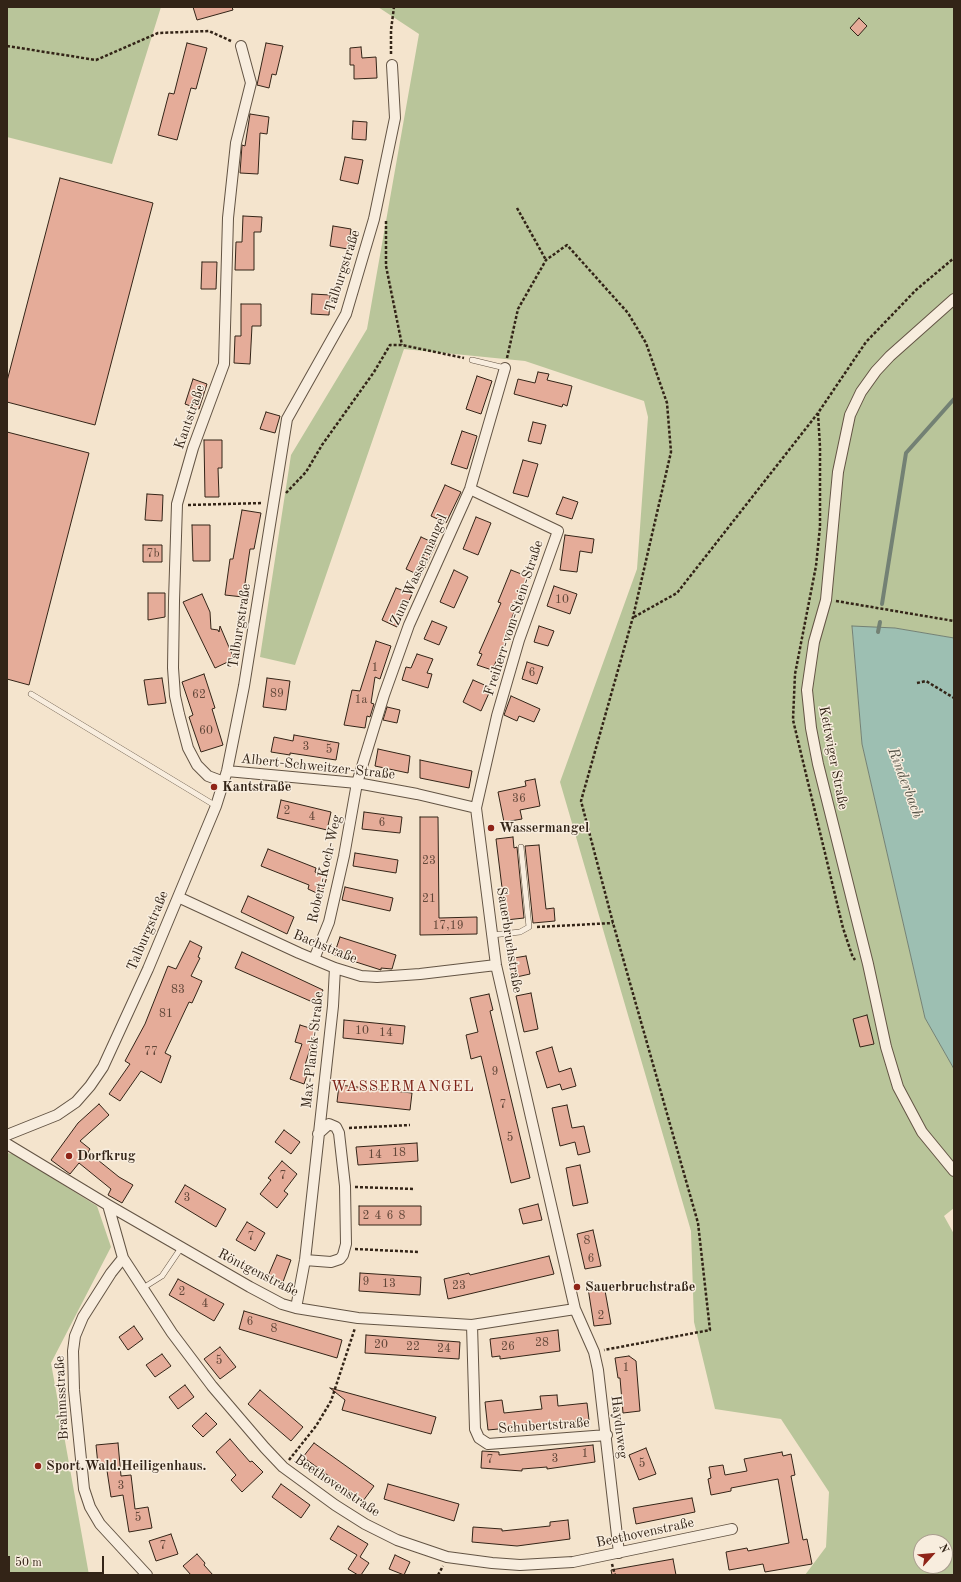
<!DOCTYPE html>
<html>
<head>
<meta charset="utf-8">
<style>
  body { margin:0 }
  #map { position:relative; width:961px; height:1582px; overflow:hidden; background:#f4e4cd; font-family:"Old Standard TT",serif }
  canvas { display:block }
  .frame { position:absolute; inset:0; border:8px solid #332417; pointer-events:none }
  .north { position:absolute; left:913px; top:1534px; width:40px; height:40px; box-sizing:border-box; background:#f8edde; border:1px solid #a99d8e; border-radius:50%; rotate:63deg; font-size:11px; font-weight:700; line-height:16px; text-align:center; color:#332417 }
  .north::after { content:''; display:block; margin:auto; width:14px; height:18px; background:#8f2418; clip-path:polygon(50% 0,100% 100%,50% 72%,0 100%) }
  .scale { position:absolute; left:8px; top:1556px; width:96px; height:18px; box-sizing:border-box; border:2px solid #332417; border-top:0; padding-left:5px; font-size:12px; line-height:14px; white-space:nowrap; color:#332417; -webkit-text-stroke:3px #f8edde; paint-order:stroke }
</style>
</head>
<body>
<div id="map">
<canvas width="961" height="1582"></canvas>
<div class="frame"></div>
<div class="north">N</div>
<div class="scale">50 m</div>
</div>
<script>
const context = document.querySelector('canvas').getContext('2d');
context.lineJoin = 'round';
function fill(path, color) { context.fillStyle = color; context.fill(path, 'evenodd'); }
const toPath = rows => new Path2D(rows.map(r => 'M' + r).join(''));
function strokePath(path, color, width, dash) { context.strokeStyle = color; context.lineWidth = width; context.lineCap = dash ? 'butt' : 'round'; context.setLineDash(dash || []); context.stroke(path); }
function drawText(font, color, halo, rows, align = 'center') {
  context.font = font + ' "Old Standard TT",serif'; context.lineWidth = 3; context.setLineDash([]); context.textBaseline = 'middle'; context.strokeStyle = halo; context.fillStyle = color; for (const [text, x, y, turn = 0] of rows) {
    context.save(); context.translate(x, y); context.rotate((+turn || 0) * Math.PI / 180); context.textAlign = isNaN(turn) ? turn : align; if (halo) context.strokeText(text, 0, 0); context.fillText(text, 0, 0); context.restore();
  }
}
fill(toPath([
  [7,7,161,7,112,164,7,137],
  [378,7,954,7,954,638,895,628,852,627,862,744,925,1018,954,1069,954,1208,944,1216,954,1234,954,1575,805,1575,826,1547,829,1492,781,1419,715,1409,694,1322,691,1231,560,782,637,569,648,417,644,401,525,361,404,349,295,665,260,657,291,455,367,329,419,34],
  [921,1542,945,1542,945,1566,921,1566],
  [7,1153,14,1154,97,1206,111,1247,51,1363,89,1575,7,1575]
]), '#b9c59a');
const water = toPath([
  [852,626,895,628,954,638,954,1069,925,1018,862,744,852,626]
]);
fill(water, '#9dbfb2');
strokePath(water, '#738174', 1);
strokePath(toPath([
  [882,604,906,453,954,399],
  [878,632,880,622]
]), '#738174', 4);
const building = toPath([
  [193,7,232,7,233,10,197,20,193,7],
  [859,18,867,26,858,36,850,28,859,18],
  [187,43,207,48,196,89,191,88,177,140,158,135,169,93,174,94,187,43],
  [266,43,283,46,276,75,272,74,269,88,257,85,266,43],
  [361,47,362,58,376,57,377,78,354,79,354,65,350,65,350,48,361,47],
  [250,114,269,117,267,134,260,133,258,174,240,173,242,145,245,146,250,114],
  [353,121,367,122,366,140,352,139,353,121],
  [345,157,363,160,358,184,340,180,345,157],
  [60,178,153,203,95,425,7,402,7,381,60,178],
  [243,216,262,217,261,232,254,232,254,270,235,270,236,242,242,242,243,216],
  [333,226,351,229,348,249,330,246,333,226],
  [202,262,217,262,216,289,201,289,202,262],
  [312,294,330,295,329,315,311,314,312,294],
  [241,304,261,304,261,326,252,326,250,364,234,363,235,336,241,336,241,304],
  [538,372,549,374,547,380,572,386,567,406,563,404,562,407,514,394,518,379,535,383,538,372],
  [477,376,492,381,481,414,466,409,477,376],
  [193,379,207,384,199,409,185,404,193,379],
  [266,412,280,416,275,433,260,429,266,412],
  [533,422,546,425,541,444,528,441,533,422],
  [462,431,477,436,467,469,451,464,462,431],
  [7,432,89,453,29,685,7,679,7,432],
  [204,440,222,440,222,468,218,468,219,497,205,497,204,440],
  [523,460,538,464,528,497,513,493,523,460],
  [445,485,461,492,446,523,431,516,445,485],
  [147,494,163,495,162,521,145,520,147,494],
  [563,497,578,502,572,519,556,514,563,497],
  [242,510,261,513,254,549,250,549,243,597,225,595,230,559,233,559,242,510],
  [476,517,491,523,478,555,463,549,476,517],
  [192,525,210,525,210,561,193,561,192,525],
  [565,535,594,539,592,553,580,551,577,572,560,570,565,535],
  [421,537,436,544,421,576,406,569,421,537],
  [143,545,162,545,162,562,143,562,143,545],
  [454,570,468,577,454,608,440,602,454,570],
  [511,570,529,577,510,622,512,622,505,643,492,670,477,665,482,654,479,653,501,603,498,602,511,570],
  [554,586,577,594,570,614,547,606,554,586],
  [396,588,412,594,397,627,382,620,396,588],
  [148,593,165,593,165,617,148,620,148,593],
  [202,594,210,612,211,629,218,630,219,632,220,626,234,659,215,668,183,602,202,594],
  [432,621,447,627,439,645,424,639,432,621],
  [539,626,554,631,548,646,534,642,539,626],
  [376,641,391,646,380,679,375,677,371,703,374,704,370,717,367,716,365,728,344,725,352,690,360,691,376,641],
  [417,654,433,659,427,673,432,674,428,688,402,680,406,667,411,668,417,654],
  [527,662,543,667,537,684,522,679,527,662],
  [204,674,215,708,212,709,223,745,201,752,189,717,193,715,182,682,204,674],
  [162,678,166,703,148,705,144,680,162,678],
  [267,678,290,681,286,710,263,707,267,678],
  [473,680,489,687,487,692,489,693,481,711,463,702,473,680],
  [511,696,540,709,534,722,519,716,517,721,504,715,511,696],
  [387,707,400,710,397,723,383,720,387,707],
  [294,735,339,743,336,760,290,753,290,755,271,752,274,737,293,741,294,735],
  [378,749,410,756,408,773,375,766,378,749],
  [420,760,472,771,469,788,420,778,420,760],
  [535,779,540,806,520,810,522,819,504,822,498,792,526,786,525,781,535,779],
  [281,800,331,812,327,830,277,818,281,800],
  [364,812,402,817,400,833,362,829,364,812],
  [420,817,438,817,439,918,477,917,477,934,420,935,420,817],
  [513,837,514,848,517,847,524,918,506,920,496,839,513,837],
  [539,845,546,909,554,908,555,921,533,923,525,846,539,845],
  [268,849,316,868,315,872,327,877,321,895,308,889,309,885,261,866,268,849],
  [355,853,398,860,396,873,353,866,355,853],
  [345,887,393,898,390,911,342,900,345,887],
  [248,896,294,917,287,934,241,912,248,896],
  [340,937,396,955,392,969,381,968,381,970,334,955,340,937],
  [190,941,202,947,198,957,200,958,191,976,202,981,192,1003,189,1002,165,1053,171,1056,161,1083,141,1071,120,1101,109,1094,130,1064,125,1061,145,1024,168,966,176,969,190,941],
  [242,952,323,990,317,1004,235,968,242,952],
  [526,956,530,974,512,978,508,959,526,956],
  [531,993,538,1029,524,1032,516,996,531,993],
  [489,994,493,1010,490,1011,530,1178,511,1183,481,1056,471,1059,466,1035,478,1032,470,998,489,994],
  [867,1015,874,1044,860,1047,853,1019,867,1015],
  [344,1020,405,1026,403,1044,343,1038,344,1020],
  [300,1025,316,1030,305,1065,310,1066,304,1084,290,1079,302,1044,295,1042,300,1025],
  [552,1047,559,1072,571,1068,576,1086,562,1090,560,1084,547,1088,536,1052,552,1047],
  [339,1085,412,1093,410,1110,337,1102,339,1085],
  [99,1104,109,1115,80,1141,90,1149,88,1152,119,1177,133,1185,122,1203,108,1195,111,1189,79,1163,70,1174,51,1160,78,1123,99,1104],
  [567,1105,572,1128,584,1126,590,1152,578,1155,575,1142,560,1146,552,1108,567,1105],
  [284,1130,300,1142,291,1154,275,1142,284,1130],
  [417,1143,418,1161,358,1165,356,1147,417,1143],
  [282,1161,297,1174,284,1191,288,1194,277,1208,260,1194,271,1180,268,1178,282,1161],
  [580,1165,588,1203,573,1206,566,1168,580,1165],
  [185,1185,226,1209,216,1227,175,1202,185,1185],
  [538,1204,542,1220,523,1224,519,1209,538,1204],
  [359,1206,421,1206,421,1225,359,1225,359,1206],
  [247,1222,265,1233,255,1251,236,1240,247,1222],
  [593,1230,601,1266,585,1269,577,1234,593,1230],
  [277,1255,291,1260,283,1282,268,1276,277,1255],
  [549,1256,554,1274,448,1299,444,1279,469,1273,470,1275,549,1256],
  [360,1273,421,1277,420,1295,359,1291,360,1273],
  [178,1279,224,1304,214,1321,169,1295,178,1279],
  [604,1285,611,1324,594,1326,588,1288,604,1285],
  [244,1311,342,1340,337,1358,239,1329,244,1311],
  [134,1326,143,1339,128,1350,119,1337,134,1326],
  [558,1330,560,1351,500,1359,500,1356,492,1357,490,1339,558,1330],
  [366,1335,460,1342,459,1359,365,1353,366,1335],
  [220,1347,236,1367,220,1379,204,1359,220,1347],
  [162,1354,171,1366,155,1377,146,1365,162,1354],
  [629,1356,636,1361,640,1411,623,1413,620,1378,618,1378,615,1358,629,1356],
  [185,1385,194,1397,178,1409,169,1397,185,1385],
  [330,1388,436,1417,431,1434,342,1410,345,1400,330,1388],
  [260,1390,303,1427,291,1441,248,1404,260,1390],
  [557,1395,558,1406,587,1403,589,1420,488,1430,485,1402,502,1400,504,1413,542,1409,540,1396,557,1395],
  [206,1413,217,1424,203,1437,192,1426,206,1413],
  [230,1439,250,1462,252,1461,263,1472,242,1492,231,1480,236,1475,216,1452,230,1439],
  [118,1443,121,1476,131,1475,135,1509,148,1507,152,1528,129,1532,123,1495,111,1497,106,1464,98,1465,96,1445,118,1443],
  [314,1443,374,1486,363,1501,303,1457,314,1443],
  [593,1445,595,1462,547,1469,547,1467,522,1469,522,1471,481,1468,482,1451,499,1452,499,1455,593,1445],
  [646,1448,656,1474,639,1480,629,1455,646,1448],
  [782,1452,783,1456,791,1454,795,1475,791,1476,803,1540,807,1539,812,1564,765,1572,763,1564,729,1570,726,1552,747,1548,748,1551,789,1543,778,1479,731,1488,731,1491,711,1495,708,1479,711,1478,709,1467,723,1465,725,1475,747,1471,744,1459,782,1452],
  [281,1484,310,1505,301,1518,272,1497,281,1484],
  [388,1484,459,1504,454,1521,384,1499,388,1484],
  [692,1498,695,1512,636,1524,633,1508,692,1498],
  [568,1520,570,1539,517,1546,472,1542,473,1527,502,1529,502,1531,550,1526,550,1522,568,1520],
  [338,1526,368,1544,360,1557,369,1563,361,1575,358,1575,348,1569,357,1555,330,1539,338,1526],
  [171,1534,178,1554,156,1561,149,1541,171,1534],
  [197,1554,205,1563,204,1565,213,1575,191,1575,183,1566,197,1554],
  [395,1555,410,1562,404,1575,389,1569,395,1555],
  [673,1559,676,1575,612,1575,611,1570,673,1559]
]);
fill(building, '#e5ac99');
strokePath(building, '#332417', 1);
const lane = toPath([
  [472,360,505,368],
  [31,694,216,806],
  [492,935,520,932,529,927,521,847],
  [143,1288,162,1276,181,1248]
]);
const street = toPath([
  [954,299,890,356,876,371,861,392,850,415,838,472,826,600,814,642,807,690,811,728,818,764,868,964,886,1047,898,1087,922,1132,954,1171],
  [470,489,558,531,519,640,497,716,476,808,496,965,575,1309,594,1352,598,1370,619,1553],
  [227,771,357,783,417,794,476,808],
  [224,782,208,776,197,765,188,748,179,714,175,696,173,668,174,601,177,504,193,448,224,364,228,218,236,143,251,83,241,46],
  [178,897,299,953,335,968,361,976,377,977,420,974,496,965],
  [314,959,329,922,344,856,357,783,384,695,409,625,470,489,505,368],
  [7,1135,57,1115,76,1102,90,1086,103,1067,148,969,216,806,227,771,244,686,287,419,346,314,374,219,395,118,392,65],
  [7,1144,108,1205,250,1287,282,1304,296,1308,358,1318,472,1325,575,1309],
  [108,1205,123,1258,172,1333,212,1386,265,1448,283,1467,335,1505,365,1524,397,1540,447,1557,492,1563,520,1565,573,1562,732,1529],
  [123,1258,111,1273,83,1317,75,1336,73,1351,74,1390,84,1489,90,1507,100,1524,147,1575],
  [305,1260,331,1262,340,1259,343,1255,346,1244,345,1186,339,1133,336,1127,329,1124,318,1134],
  [296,1308,305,1260,333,1006,335,968],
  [472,1325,475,1429,479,1438,488,1444,607,1435]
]);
strokePath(lane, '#635444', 6);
strokePath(street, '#635444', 12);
strokePath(toPath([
  [7,46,96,60,158,33,209,31,231,41],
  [391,54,391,30,394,7],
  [517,208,546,260],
  [386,221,386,266,402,345],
  [507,358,518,309,546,260,567,245,628,313,646,343,667,403,671,452,633,617,581,801,613,923,698,1223,710,1330,604,1350],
  [818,413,820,447,820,527,816,566,795,674,793,720,843,928,852,955,855,960],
  [286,493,306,472,322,445,374,372,390,345,402,345,464,358],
  [188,505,263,503],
  [836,601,954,621],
  [634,617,677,593,818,413,866,342,916,290,954,258],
  [917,683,926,681,954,698],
  [537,927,613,923],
  [349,1128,410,1125],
  [355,1187,415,1189],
  [355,1249,419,1252],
  [289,1460,316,1426,331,1401,355,1328],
  [612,1564,615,1575],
  [438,1575,443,1566]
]), '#332417', 2.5, [3, 2]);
strokePath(lane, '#f8edde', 5);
strokePath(street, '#f8edde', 10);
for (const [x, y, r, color] of [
  [214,787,4,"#8f2418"],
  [491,828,4,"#8f2418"],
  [69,1156,4,"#8f2418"],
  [577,1287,4,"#8f2418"],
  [38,1466,4,"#8f2418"]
]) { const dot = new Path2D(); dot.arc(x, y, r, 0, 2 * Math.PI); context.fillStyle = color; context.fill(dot); strokePath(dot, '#f8edde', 1.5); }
drawText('12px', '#604638', null, [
  ["7b",153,554],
  ["10",562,600],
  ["1",375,668],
  ["6",532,673],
  ["89",277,694],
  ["62",199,695],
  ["1a",361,700],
  ["60",206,731],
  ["3",306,747],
  ["5",329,750],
  ["36",519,799],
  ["2",287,811],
  ["4",312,817],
  ["6",382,823],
  ["23",429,861],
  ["21",429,899],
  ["17,19",448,926],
  ["83",178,990],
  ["81",166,1014],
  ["10",362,1031],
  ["14",386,1033],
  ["77",151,1052],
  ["9",495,1072],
  ["7",503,1105],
  ["5",510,1138],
  ["18",399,1153],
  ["14",375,1155],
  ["7",283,1176],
  ["3",187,1198],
  ["2",366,1216],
  ["4",378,1216],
  ["6",390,1216],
  ["8",402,1216],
  ["7",251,1237],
  ["8",587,1241],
  ["6",591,1259],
  ["9",366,1282],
  ["13",389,1284],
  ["23",459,1286],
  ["2",182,1292],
  ["4",205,1304],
  ["2",601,1316],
  ["6",250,1322],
  ["8",274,1329],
  ["28",542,1343],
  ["20",381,1345],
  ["22",413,1347],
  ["26",508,1347],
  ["24",444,1349],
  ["5",219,1361],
  ["1",626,1368],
  ["1",585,1454],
  ["3",555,1459],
  ["7",490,1460],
  ["5",642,1464],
  ["3",121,1486],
  ["5",138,1518],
  ["7",163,1546]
]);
drawText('14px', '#332417', '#f8edde', [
  ["Talburgstraße",343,271,-72],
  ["Kantstraße",190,417,-71],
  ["Zum Wassermangel",419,570,-66],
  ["Freiherr-vom-Stein-Straße",514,618,-72],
  ["Talburgstraße",240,626,-81],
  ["Kettwiger Straße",833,758,79],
  ["Albert-Schweitzer-Straße",318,767,6],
  ["Robert-Koch-Weg",325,869,-77],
  ["Talburgstraße",148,931,-67],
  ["Sauerbruchstraße",509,940,81],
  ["Bachstraße",325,947,22],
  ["Max-Planck-Straße",313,1050,-84],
  ["Röntgenstraße",258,1273,27],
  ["Brahmsstraße",62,1398,-93],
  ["Schubertstraße",544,1426,-4],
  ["Haydnweg",619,1427,83],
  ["Beethovenstraße",337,1486,34],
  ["Beethovenstraße",645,1533,-12]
]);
drawText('bold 14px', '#332417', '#f8edde', [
  ["Kantstraße",222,787],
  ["Wassermangel",499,828],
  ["Dorfkrug",77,1156],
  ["Sauerbruchstraße",585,1287],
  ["Sport.Wald.Heiligenhaus.",46,1466]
], 'left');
drawText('italic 15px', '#535246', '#f8edde', [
  ["Rinderbach",905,783,69]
]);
context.letterSpacing = '1px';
drawText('15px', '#7a1f14', '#f8edde', [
  ["WASSERMANGEL",403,1087]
]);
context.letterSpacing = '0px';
</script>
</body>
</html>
